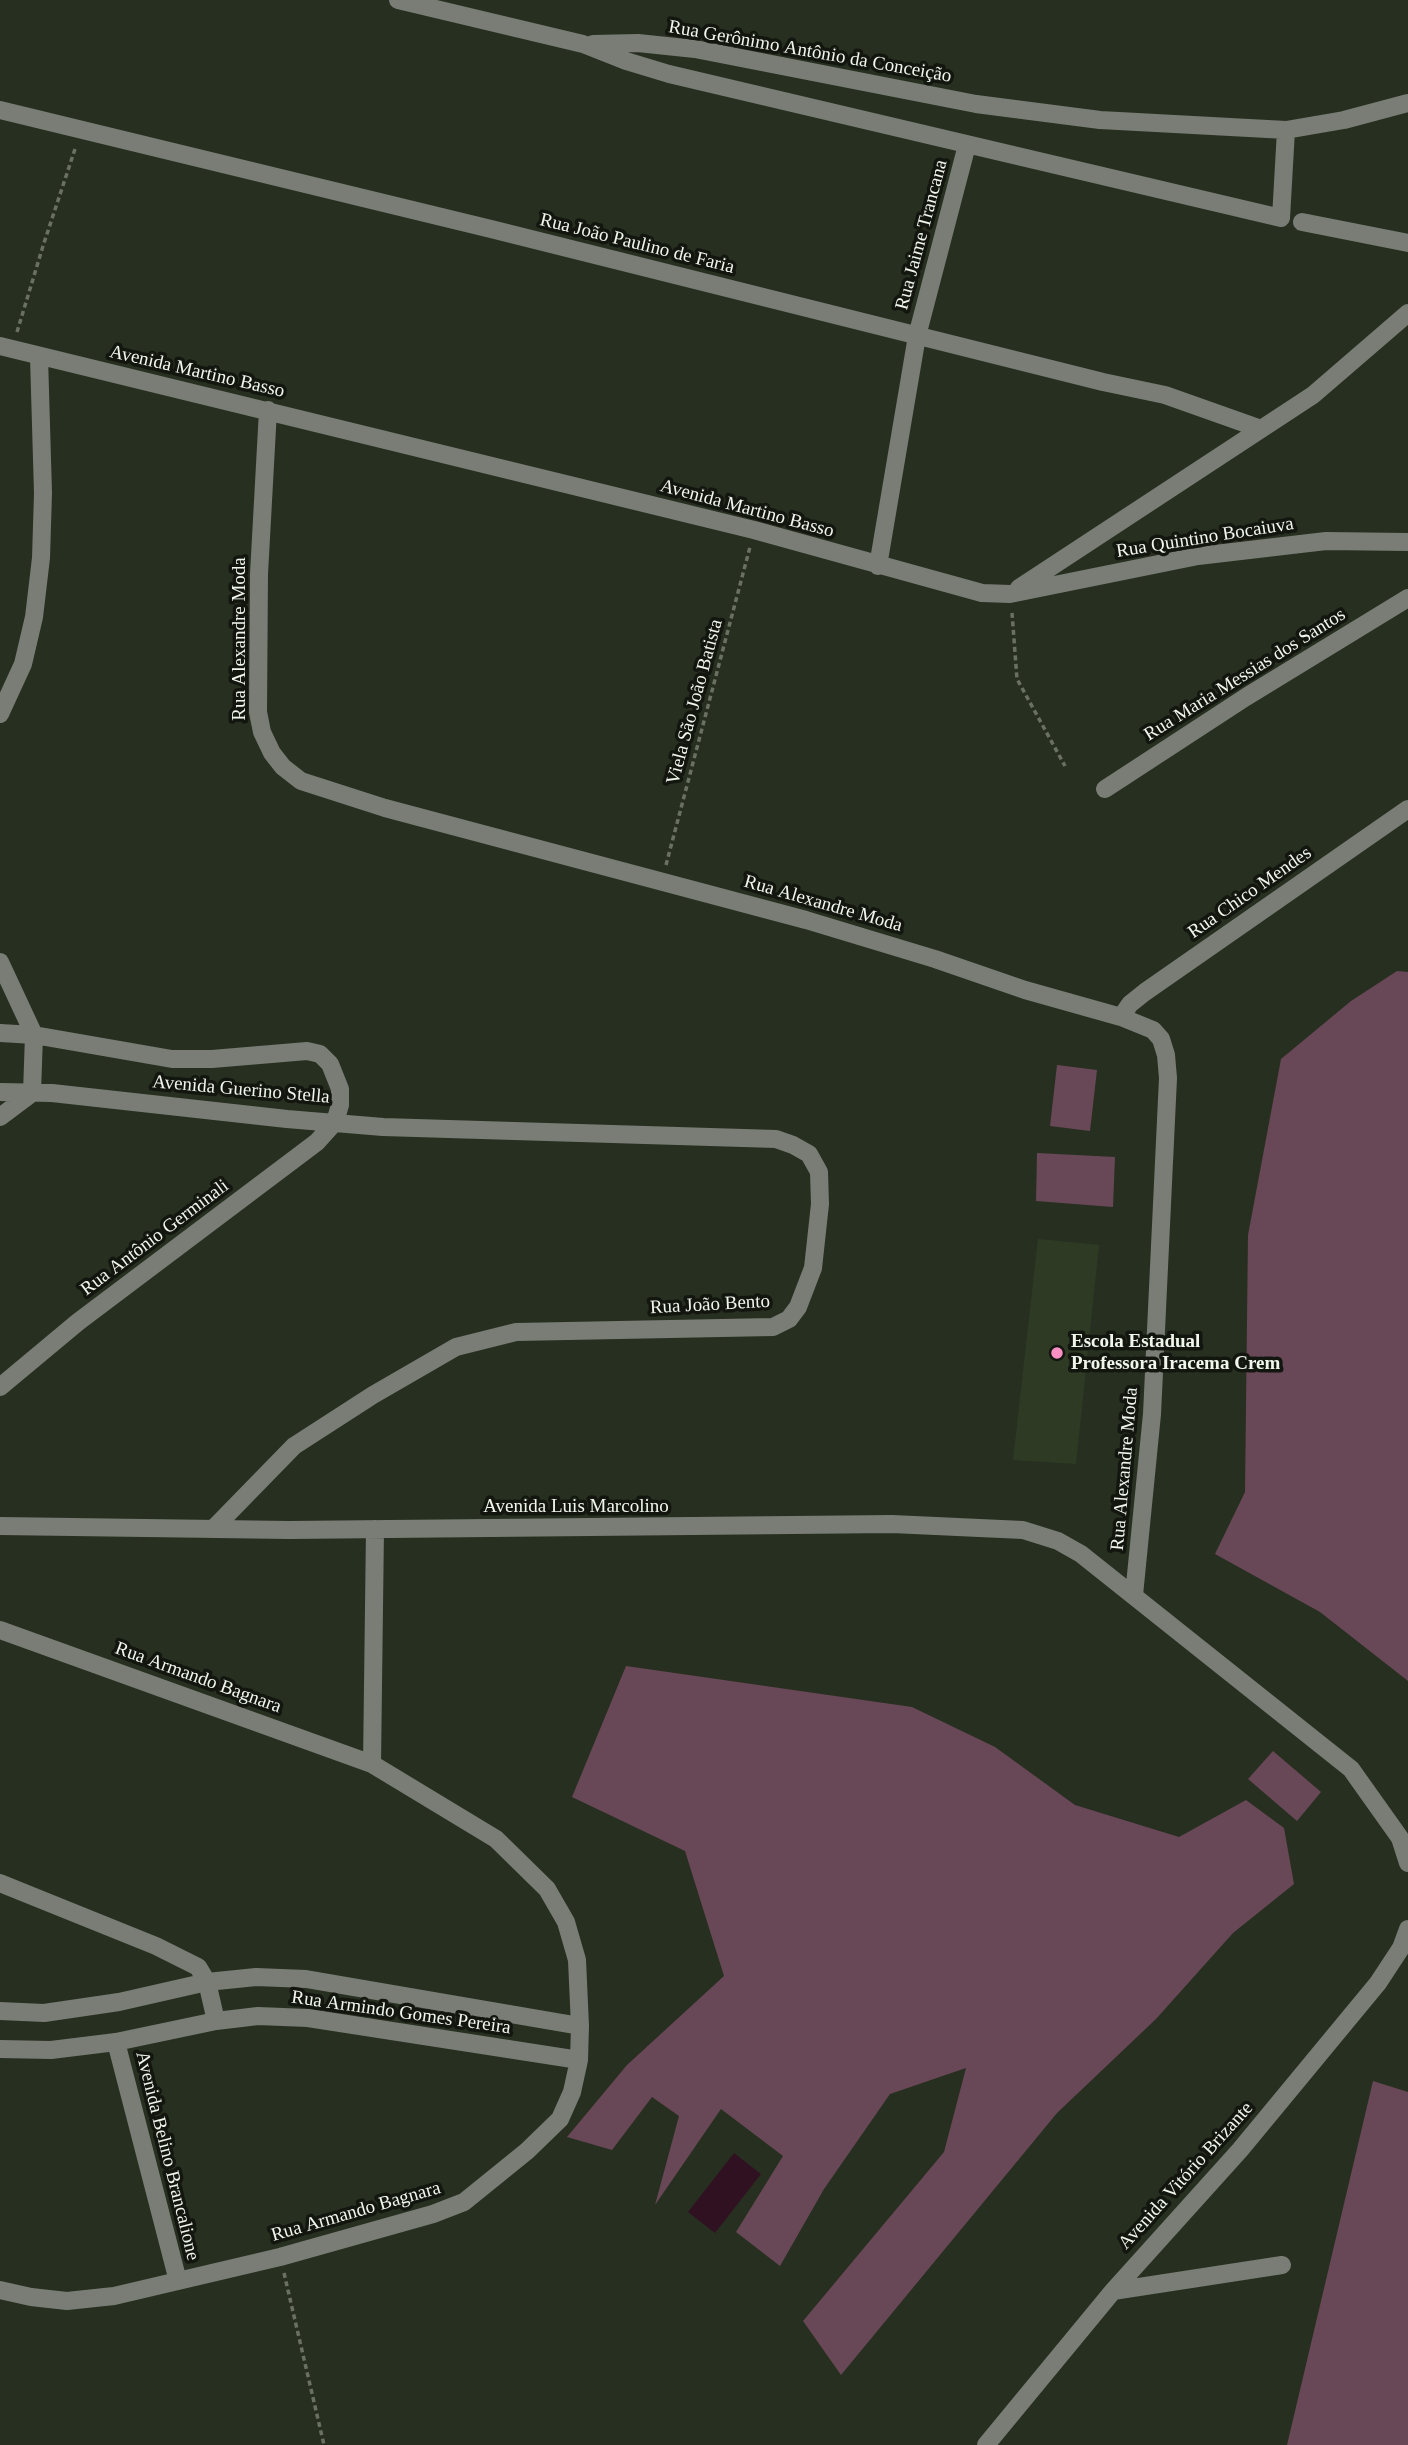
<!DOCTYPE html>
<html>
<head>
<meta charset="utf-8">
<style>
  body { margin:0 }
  canvas { display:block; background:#272f20 }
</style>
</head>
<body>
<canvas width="1408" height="2445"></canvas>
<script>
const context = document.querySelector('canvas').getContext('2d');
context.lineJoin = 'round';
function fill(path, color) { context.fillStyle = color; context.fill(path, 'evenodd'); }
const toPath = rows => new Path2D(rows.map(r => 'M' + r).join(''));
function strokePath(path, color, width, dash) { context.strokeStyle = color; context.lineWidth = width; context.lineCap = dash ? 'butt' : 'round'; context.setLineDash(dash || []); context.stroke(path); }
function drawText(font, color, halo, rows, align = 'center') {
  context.font = font + ' Georgia,serif'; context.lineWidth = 7; context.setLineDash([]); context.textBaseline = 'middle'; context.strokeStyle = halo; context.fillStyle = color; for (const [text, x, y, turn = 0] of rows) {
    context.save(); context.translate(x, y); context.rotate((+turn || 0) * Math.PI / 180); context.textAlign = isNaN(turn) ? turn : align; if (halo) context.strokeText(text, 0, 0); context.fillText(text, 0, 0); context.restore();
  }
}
fill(toPath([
  [1038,1239,1099,1245,1076,1464,1013,1460]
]), '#2e3a24');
fill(toPath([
  [1397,971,1408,972,1408,1681,1320,1612,1215,1554,1245,1492,1248,1235,1281,1059,1351,1001],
  [1057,1065,1097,1070,1090,1131,1050,1126],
  [1037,1153,1115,1157,1113,1207,1036,1201],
  [626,1666,912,1707,995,1747,1075,1805,1179,1837,1246,1800,1284,1828,1294,1884,1233,1933,1156,2019,1057,2113,841,2375,803,2321,944,2152,966,2068,890,2094,824,2189,780,2266,736,2232,783,2156,721,2109,655,2205,679,2116,652,2097,612,2150,567,2137,627,2065,724,1976,685,1851,572,1797],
  [1273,1751,1321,1792,1297,1821,1248,1779],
  [1373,2081,1408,2092,1408,2445,1287,2445]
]), '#684756');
fill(toPath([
  [734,2153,761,2174,715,2233,688,2212]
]), '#301121');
strokePath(toPath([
  [17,332,43,246,76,146],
  [1012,613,1017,679,1065,766],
  [666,865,750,547],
  [284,2273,324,2445]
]), '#6a7164', 3.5, [5, 3.5]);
strokePath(toPath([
  [398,0,583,44,626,61,669,74,1281,218,1286,130],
  [593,44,638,43,695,49,976,104,1100,120,1286,130,1344,120,1408,103],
  [0,110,491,229,1103,382,1165,395,1261,429],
  [1302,222,1408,243],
  [0,346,754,530,982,593,1010,594,1198,556,1326,541,1408,542],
  [268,410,259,574,258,712,262,732,272,753,283,767,301,781,385,808,806,920,935,959,1025,990,1121,1017,1153,1030,1161,1039,1166,1055,1168,1078,1152,1414,1134,1595],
  [878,566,917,336,967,145],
  [1019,588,1313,395,1408,313],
  [0,714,23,664,34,617,41,558,43,493,39,357],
  [1105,789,1246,697,1408,598],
  [0,962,34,1035,32,1093,0,1117],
  [1121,1017,1130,1004,1145,992,1408,809],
  [0,1033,34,1035,172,1059,212,1059,307,1051,320,1054,330,1064,340,1089,340,1105,335,1122,317,1142,78,1322,0,1387],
  [0,1092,52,1093,287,1119,383,1127,776,1139,793,1145,809,1154,819,1172,820,1204,813,1268,798,1307,789,1319,773,1327,516,1332,456,1347,373,1395,294,1446,214,1528],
  [0,1526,289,1530,892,1524,1023,1530,1058,1541,1081,1554,1351,1769,1400,1838,1408,1863],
  [0,1630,372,1764,496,1839,547,1889,566,1922,577,1960,580,2026,579,2060,572,2092,560,2119,527,2151,464,2202,433,2214,280,2257,114,2296,67,2301,31,2297,0,2290],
  [372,1764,375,1529],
  [0,1883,156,1946,198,1967,207,1982,216,2021],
  [0,2011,44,2013,119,2002,207,1982,256,1977,306,1979,580,2026],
  [116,2042,178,2281],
  [0,2049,51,2050,116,2042,216,2021,258,2016,308,2018,579,2060],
  [1113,2291,1282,2265],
  [986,2445,1113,2291,1240,2150,1378,1983,1401,1948,1408,1929]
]), '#797d75', 18);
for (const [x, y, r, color] of [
  [1057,1353,7,"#fb8fc4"]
]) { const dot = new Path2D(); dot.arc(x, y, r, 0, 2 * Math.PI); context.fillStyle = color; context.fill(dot); strokePath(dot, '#12160f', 2.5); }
drawText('19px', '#f0f6ec', '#12160f', [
  ["Rua Gerônimo Antônio da Conceição",810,52,10],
  ["Rua Jaime Trancana",922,235,-75],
  ["Rua João Paulino de Faria",637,244,14],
  ["Avenida Martino Basso",197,372,13],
  ["Avenida Martino Basso",747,509,15],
  ["Rua Quintino Bocaiuva",1205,538,-9],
  ["Rua Alexandre Moda",240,639,-90],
  ["Rua Maria Messias dos Santos",1245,675,-32],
  ["Viela São João Batista",695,702,-75],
  ["Rua Chico Mendes",1250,893,-35],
  ["Rua Alexandre Moda",823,904,16],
  ["Avenida Guerino Stella",241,1090,5],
  ["Rua Antônio Germinali",155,1238,-37],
  ["Rua João Bento",710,1305,-3],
  ["Rua Alexandre Moda",1125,1469,-85],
  ["Avenida Luis Marcolino",576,1507],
  ["Rua Armando Bagnara",198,1678,20],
  ["Rua Armindo Gomes Pereira",401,2013,8],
  ["Avenida Belino Brancalione",167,2156,76],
  ["Avenida Vitório Brizante",1186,2176,-48],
  ["Rua Armando Bagnara",356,2212,-16]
]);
drawText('bold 19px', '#f0f6ec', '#12160f', [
  ["Escola Estadual",1071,1342],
  ["Professora Iracema Crem",1071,1364]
], 'left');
</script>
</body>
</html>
